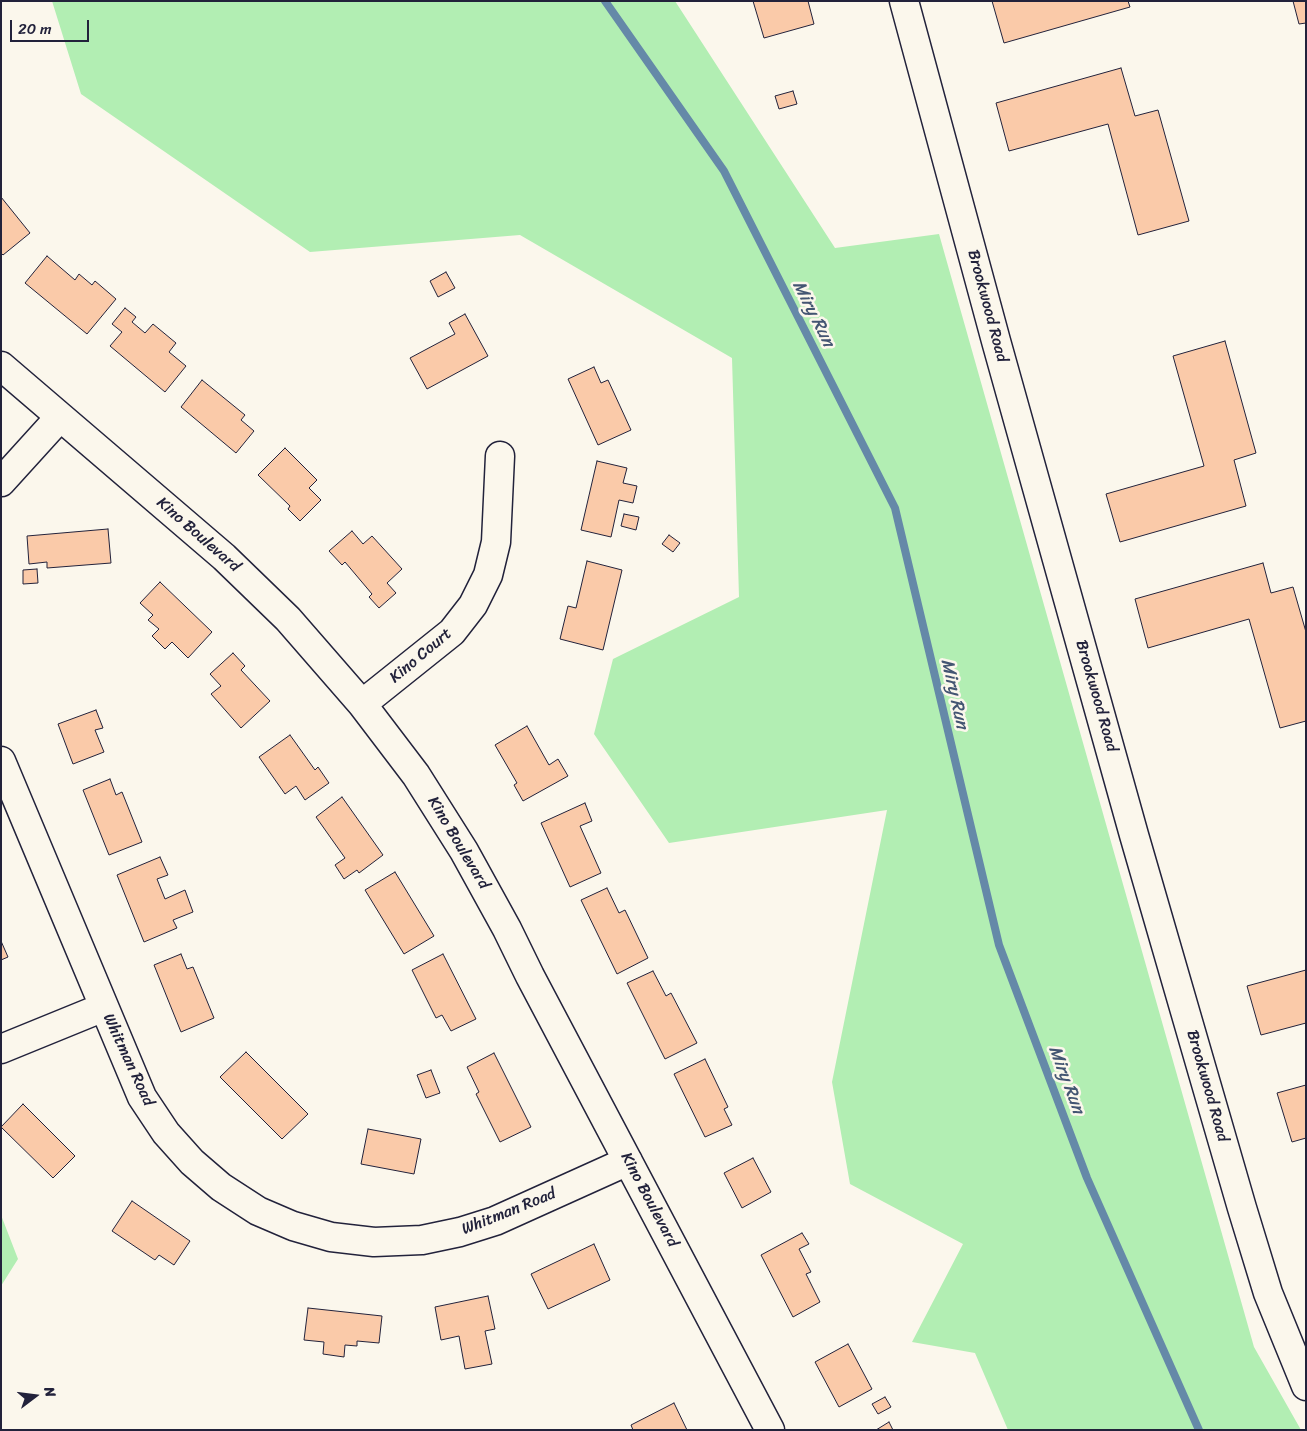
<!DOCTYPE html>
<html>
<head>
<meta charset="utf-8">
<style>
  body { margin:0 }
  #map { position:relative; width:1307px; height:1431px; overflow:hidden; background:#fbf7ec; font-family:Sriracha,sans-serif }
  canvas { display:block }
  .frame { position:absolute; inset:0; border:2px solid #22223b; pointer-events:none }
  .north { position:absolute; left:10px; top:1371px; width:50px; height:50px; -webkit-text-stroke:4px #fbf7ec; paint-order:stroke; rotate:75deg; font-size:14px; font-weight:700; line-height:20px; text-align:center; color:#22223b }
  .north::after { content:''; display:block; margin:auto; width:18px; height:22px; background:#22223b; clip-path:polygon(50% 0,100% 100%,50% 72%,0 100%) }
  .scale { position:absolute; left:10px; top:20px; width:79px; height:22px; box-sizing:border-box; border:2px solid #22223b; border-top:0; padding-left:6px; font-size:15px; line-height:18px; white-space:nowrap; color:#22223b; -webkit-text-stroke:4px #fbf7ec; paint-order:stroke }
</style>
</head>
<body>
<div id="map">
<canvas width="1307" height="1431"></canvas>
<div class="frame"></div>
<div class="north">N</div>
<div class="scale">20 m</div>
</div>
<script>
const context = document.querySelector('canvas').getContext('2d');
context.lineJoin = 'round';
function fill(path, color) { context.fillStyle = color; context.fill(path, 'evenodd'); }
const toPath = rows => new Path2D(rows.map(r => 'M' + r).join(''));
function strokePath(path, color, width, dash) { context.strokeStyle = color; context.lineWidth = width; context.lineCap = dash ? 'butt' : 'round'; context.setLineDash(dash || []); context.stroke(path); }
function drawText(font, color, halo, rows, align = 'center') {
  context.font = font + ' Sriracha,sans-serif'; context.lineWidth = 5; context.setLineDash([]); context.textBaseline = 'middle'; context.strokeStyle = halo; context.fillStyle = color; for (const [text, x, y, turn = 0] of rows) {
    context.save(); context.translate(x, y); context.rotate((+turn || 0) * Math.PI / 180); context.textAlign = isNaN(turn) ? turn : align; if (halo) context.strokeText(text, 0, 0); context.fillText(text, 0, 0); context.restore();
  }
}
fill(toPath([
  [52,1,675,1,835,248,939,234,1254,1347,1301,1430,1008,1430,975,1353,912,1342,963,1244,850,1184,832,1082,887,810,669,843,594,734,613,659,739,597,732,358,520,235,310,252,81,94],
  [1,1215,18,1259,1,1286]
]), '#b2eeb3');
strokePath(toPath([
  [605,1,724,171,895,508,999,945,1087,1178,1199,1430]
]), '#6589a8', 8);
const building = toPath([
  [753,1,808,1,814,24,764,38,753,1],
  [992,1,1128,1,1130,7,1004,43,992,1],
  [1293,1,1306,1,1306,23,1299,24,1293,1],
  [1121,68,1135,116,1158,110,1189,221,1138,235,1108,124,1009,151,996,103,1121,68],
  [793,91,797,104,779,109,775,96,793,91],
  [1,197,30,233,3,255,1,253,1,197],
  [47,256,75,280,79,274,92,285,95,281,116,299,87,334,25,283,47,256],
  [446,272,455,288,438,297,430,281,446,272],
  [125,308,136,317,132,322,145,333,153,324,176,343,169,352,186,366,165,392,110,346,122,332,112,324,125,308],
  [465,314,488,356,427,389,410,358,455,334,449,323,465,314],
  [1225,341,1256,453,1234,460,1246,506,1120,542,1106,494,1204,466,1173,356,1225,341],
  [594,367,601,383,608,380,631,430,598,445,568,379,594,367],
  [202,380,245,415,241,420,254,431,236,453,181,407,202,380],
  [285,448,317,480,309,488,321,500,300,521,288,509,290,506,258,475,285,448],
  [597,461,627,468,623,483,637,486,633,503,619,500,611,537,581,530,597,461],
  [624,514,639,517,636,530,621,526,624,514],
  [108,529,111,563,47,568,47,562,29,564,27,536,108,529],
  [352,531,363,544,372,536,402,569,387,583,396,593,379,608,369,597,372,594,345,562,342,565,329,551,352,531],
  [669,535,680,543,673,552,662,544,669,535],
  [587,561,622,570,603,650,560,639,568,606,576,608,587,561],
  [1263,563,1271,593,1293,587,1306,632,1306,721,1280,728,1249,619,1148,648,1135,599,1263,563],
  [37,569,38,583,23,584,23,570,37,569],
  [160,582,212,632,188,658,172,642,165,649,152,636,159,629,148,620,153,615,140,603,160,582],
  [233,653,245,666,241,670,270,701,241,728,211,694,221,686,210,674,233,653],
  [96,710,103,728,95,730,104,752,73,764,58,724,96,710],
  [527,726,549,765,558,759,568,776,523,801,514,785,517,783,495,745,527,726],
  [290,735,315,770,318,767,329,783,305,800,296,786,285,794,259,757,290,735],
  [110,779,116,795,122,792,142,842,109,855,83,790,110,779],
  [342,797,383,855,359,873,357,870,344,879,335,865,345,858,316,817,342,797],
  [585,803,592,821,580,826,601,873,570,887,541,823,585,803],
  [160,857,168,875,157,879,165,899,185,890,193,912,173,920,177,928,144,942,117,875,160,857],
  [395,872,434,936,404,954,365,890,395,872],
  [607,888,619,913,625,910,648,958,617,974,581,900,607,888],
  [1,941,8,957,1,960,1,941],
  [181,954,187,969,193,967,214,1018,181,1032,154,965,181,954],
  [443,954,476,1019,451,1031,442,1015,436,1018,412,970,443,954],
  [1306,970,1306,1023,1261,1035,1247,986,1306,970],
  [653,971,666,996,671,993,697,1043,665,1059,627,983,653,971],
  [246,1052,308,1114,282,1139,220,1077,246,1052],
  [494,1053,531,1127,500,1142,476,1094,479,1092,467,1067,494,1053],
  [705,1059,728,1107,724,1109,732,1125,705,1137,674,1074,705,1059],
  [431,1070,440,1093,426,1098,417,1075,431,1070],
  [1306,1085,1306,1138,1292,1142,1277,1093,1306,1085],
  [23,1104,75,1156,53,1178,1,1127,23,1104],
  [368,1129,421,1139,414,1174,361,1164,368,1129],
  [753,1158,771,1192,742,1208,724,1173,753,1158],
  [132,1201,190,1241,174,1265,159,1255,155,1260,112,1231,132,1201],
  [802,1233,809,1244,799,1249,811,1272,806,1274,820,1302,793,1317,761,1255,802,1233],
  [594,1244,610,1280,548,1309,531,1274,594,1244],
  [488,1296,495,1329,485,1331,492,1364,465,1369,459,1336,441,1340,435,1307,488,1296],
  [308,1308,382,1316,379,1343,357,1341,357,1346,345,1345,344,1357,323,1354,324,1342,304,1340,308,1308],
  [848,1344,872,1389,839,1407,815,1362,848,1344],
  [885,1397,891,1407,878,1414,872,1404,885,1397],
  [674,1403,687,1430,633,1430,631,1425,674,1403],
  [889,1422,893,1430,876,1430,889,1422]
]);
fill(building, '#facaa9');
strokePath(building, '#22223b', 1);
const minor = toPath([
  [904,1,996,341,1134,835,1242,1208,1268,1293,1306,1386],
  [1,366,224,557,288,619,362,704,416,775,464,851,507,929,530,976,770,1430],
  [1,482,60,417],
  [362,704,452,632,473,605,488,575,496,542,500,456],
  [1,761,142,1097,166,1133,192,1162,221,1187,258,1211,293,1226,331,1237,374,1242,422,1240,460,1232,495,1221,628,1161],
  [1,1049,104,1007]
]);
strokePath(minor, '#22223b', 31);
strokePath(minor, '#fbf7ec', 28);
drawText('16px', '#22223b', '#fbf7ec', [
  ["Brookwood Road",987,306,75],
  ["Kino Boulevard",198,535,41],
  ["Kino Court",421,656,-40],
  ["Brookwood Road",1096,696,74],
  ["Kino Boulevard",458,843,59],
  ["Whitman Road",128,1060,65],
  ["Brookwood Road",1207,1086,74],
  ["Kino Boulevard",649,1200,62],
  ["Whitman Road",509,1212,-22]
]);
drawText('italic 18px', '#435572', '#fbf7ec', [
  ["Miry Run",813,314,63],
  ["Miry Run",954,694,77],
  ["Miry Run",1066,1080,69]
]);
</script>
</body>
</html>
